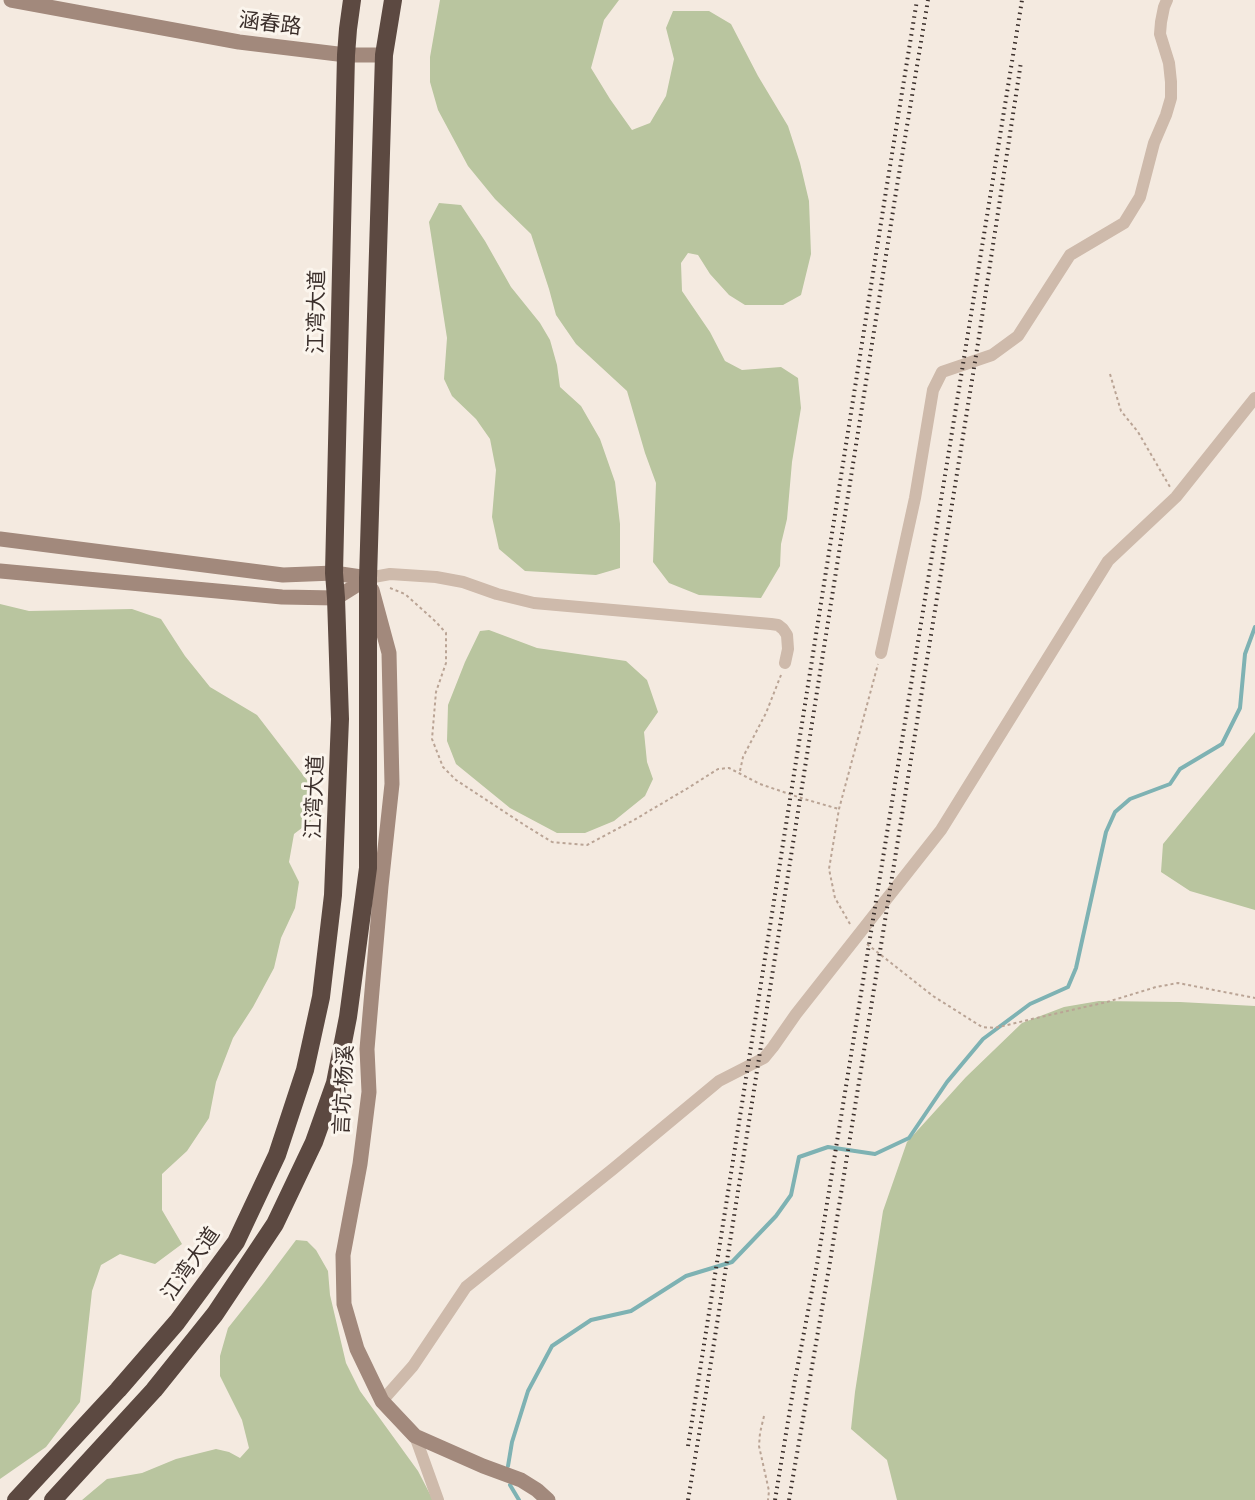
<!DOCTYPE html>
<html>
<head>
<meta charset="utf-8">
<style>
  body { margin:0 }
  canvas { display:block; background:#f4eae0 }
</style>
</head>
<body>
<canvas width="1255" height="1500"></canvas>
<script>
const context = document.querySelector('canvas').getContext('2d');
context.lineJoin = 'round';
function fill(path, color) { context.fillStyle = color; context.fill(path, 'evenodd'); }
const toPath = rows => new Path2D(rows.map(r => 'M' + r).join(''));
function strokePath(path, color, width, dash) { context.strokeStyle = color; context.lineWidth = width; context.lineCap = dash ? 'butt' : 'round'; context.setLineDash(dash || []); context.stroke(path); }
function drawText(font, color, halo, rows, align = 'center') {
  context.font = font + ' "Alegreya Sans","Noto Sans SC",sans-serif'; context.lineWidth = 6; context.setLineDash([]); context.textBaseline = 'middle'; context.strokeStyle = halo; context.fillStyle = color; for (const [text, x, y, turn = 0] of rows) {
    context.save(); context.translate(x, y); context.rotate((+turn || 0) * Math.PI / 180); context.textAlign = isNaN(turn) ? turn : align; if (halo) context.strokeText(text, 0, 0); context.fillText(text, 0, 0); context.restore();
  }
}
fill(toPath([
  [440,0,619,0,604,20,591,68,610,99,632,130,650,123,666,96,674,59,666,28,673,11,709,11,731,24,758,76,788,126,800,163,809,201,811,254,801,295,783,305,745,305,729,295,710,274,698,255,688,253,681,263,682,291,710,332,725,361,742,370,781,367,798,378,801,408,792,462,787,519,781,544,780,566,761,598,699,595,669,583,653,562,656,483,645,453,627,391,576,344,556,315,549,289,531,234,495,199,468,166,438,110,430,82,430,57],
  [439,203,461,205,485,241,511,287,540,323,550,340,557,365,560,387,581,406,600,439,615,482,620,524,620,568,596,575,525,571,499,549,492,517,496,470,490,439,476,419,452,396,444,379,447,338,429,222],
  [0,604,29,611,132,609,161,619,185,656,210,687,257,715,310,784,311,821,294,834,289,862,299,882,295,908,281,938,274,968,253,1007,233,1038,216,1082,209,1118,187,1151,162,1174,162,1210,182,1244,155,1264,120,1254,101,1265,92,1291,80,1402,46,1447,0,1479],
  [489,630,537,648,626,661,647,680,658,712,644,732,647,762,653,779,645,796,614,821,585,833,557,833,510,808,456,764,447,741,448,705,465,662,480,631],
  [1255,732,1255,910,1190,891,1161,872,1163,844],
  [1099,1001,1180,1002,1255,1006,1255,1500,897,1500,887,1460,851,1429,855,1392,883,1211,907,1142,966,1077,1022,1023,1064,1007],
  [296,1240,307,1241,316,1250,328,1271,330,1295,346,1363,360,1391,418,1471,433,1500,82,1500,107,1479,142,1473,176,1459,216,1449,229,1452,240,1458,249,1448,242,1420,220,1376,220,1356,228,1328,263,1284]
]), '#b9c59f');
strokePath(toPath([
  [508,1466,512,1442,528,1391,552,1346,591,1320,631,1311,686,1276,732,1262,776,1216,791,1195,799,1157,828,1147,875,1154,909,1138,947,1082,983,1039,1030,1004,1068,987,1076,968,1106,832,1115,812,1130,799,1170,784,1180,769,1222,744,1240,708,1245,654,1255,627],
  [510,1485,519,1500]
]), '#7eb2b3', 4);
strokePath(toPath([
  [1110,374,1121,411,1138,432,1170,487],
  [390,588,405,594,436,622,446,633,446,663,436,692,432,739,443,767,456,780,526,826,552,842,587,845,634,820,688,788,718,769,729,768,760,784,804,799,839,809],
  [740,771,743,757,766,713,781,675],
  [850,924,835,898,829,869,839,809,878,664],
  [867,944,933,996,982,1027,995,1028,1032,1019,1107,1002,1156,987,1178,983,1255,998],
  [764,1416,760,1433,759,1446,769,1491,768,1500]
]), '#baa495', 2, [3, 3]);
strokePath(toPath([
  [368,578,390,574,436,577,463,582,497,594,534,603,771,624,778,625,783,629,787,635,788,649,785,663],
  [881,653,915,498,933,390,942,372,992,355,1018,336,1070,255,1124,223,1140,197,1154,143,1166,115,1171,98,1171,82,1169,63,1160,34,1161,22,1164,7,1167,0],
  [382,1401,413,1366,466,1287,613,1169,719,1081,764,1058,773,1047,796,1014,941,830,1108,561,1176,497,1255,398],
  [415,1436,438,1500]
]), '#cebaab', 12);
strokePath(toPath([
  [11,0,239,42,346,55,384,55],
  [0,539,283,575,334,573,368,578],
  [0,571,282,597,336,598,368,578],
  [372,590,389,653,392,784,381,886,367,1049,369,1092,360,1164,343,1255,344,1304,357,1349,382,1401,415,1436,483,1466,521,1480,537,1490,548,1500]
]), '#a2897c', 15);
strokePath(toPath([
  [16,1500,118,1390,177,1322,236,1242,277,1155,305,1070,321,997,333,895,340,719,336,598,334,573,346,55,348,29,352,0],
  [53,1500,154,1390,215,1314,275,1224,314,1142,335,1083,348,1017,368,868,368,578,384,55,393,0]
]), '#5c4941', 18);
strokePath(toPath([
  [688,1446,886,191,917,0],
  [688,1500,707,1387,896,192,928,0],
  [775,1500,794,1385,818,1259,1022,0],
  [789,1500,830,1262,978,343,1021,62]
]), '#3b2f2b', 4, [1.5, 4.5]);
drawText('21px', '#3b2f2b', '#fbf5ed', [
  ["涵春路",270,24,7],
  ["江湾大道",317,312,-89],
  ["江湾大道",315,797,-88],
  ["言坑-杨溪",344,1090,-87],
  ["江湾大道",191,1264,-55]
]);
</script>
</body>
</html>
